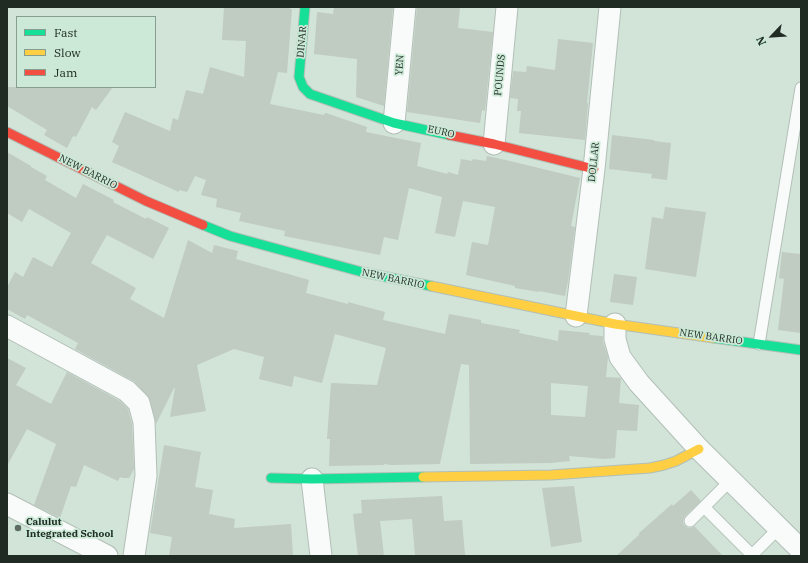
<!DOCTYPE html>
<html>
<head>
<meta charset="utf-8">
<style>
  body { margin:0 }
  #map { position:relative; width:808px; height:563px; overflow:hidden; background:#d2e3d8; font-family:"IBM Plex Serif",serif }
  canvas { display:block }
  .frame { position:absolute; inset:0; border:8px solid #202b24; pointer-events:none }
  .legend { position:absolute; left:16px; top:16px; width:140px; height:72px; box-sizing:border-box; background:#cce9d7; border:1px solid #879d8f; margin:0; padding:5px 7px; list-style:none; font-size:12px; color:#202b24 }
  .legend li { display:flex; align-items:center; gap:8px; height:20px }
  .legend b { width:20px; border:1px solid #879d8f }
  .north { position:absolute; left:752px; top:16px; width:40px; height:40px; -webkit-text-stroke:3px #cce9d7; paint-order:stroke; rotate:245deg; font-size:11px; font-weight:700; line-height:16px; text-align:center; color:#202b24 }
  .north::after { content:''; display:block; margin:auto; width:14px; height:18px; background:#202b24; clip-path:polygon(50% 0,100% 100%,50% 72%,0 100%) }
</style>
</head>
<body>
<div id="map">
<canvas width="808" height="563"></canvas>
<div class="frame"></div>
<ul class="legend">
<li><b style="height:5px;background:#16e098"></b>Fast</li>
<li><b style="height:5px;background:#ffcf43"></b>Slow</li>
<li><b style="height:5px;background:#f24e42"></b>Jam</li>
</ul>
<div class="north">N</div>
</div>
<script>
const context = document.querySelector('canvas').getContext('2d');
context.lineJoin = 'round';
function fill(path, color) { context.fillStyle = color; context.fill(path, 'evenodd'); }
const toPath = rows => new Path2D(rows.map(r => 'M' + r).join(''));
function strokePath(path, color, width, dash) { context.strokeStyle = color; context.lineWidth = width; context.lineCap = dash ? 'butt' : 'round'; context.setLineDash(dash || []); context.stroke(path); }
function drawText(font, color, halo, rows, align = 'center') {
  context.font = font + ' "IBM Plex Serif",serif'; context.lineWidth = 3.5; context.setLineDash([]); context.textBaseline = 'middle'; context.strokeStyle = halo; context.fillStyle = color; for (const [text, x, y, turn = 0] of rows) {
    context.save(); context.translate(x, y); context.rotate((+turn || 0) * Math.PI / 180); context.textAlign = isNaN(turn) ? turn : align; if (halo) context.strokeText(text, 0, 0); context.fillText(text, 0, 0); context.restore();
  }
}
fill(toPath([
  [224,7,290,7,290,9,292,9,287,73,278,72,270,104,324,115,325,113,326,113,367,127,366,132,421,143,417,166,447,174,448,172,458,175,461,159,472,161,473,159,486,161,487,156,510,161,580,178,571,226,575,227,568,281,565,296,539,291,539,292,515,288,515,286,466,275,472,242,488,245,495,207,463,201,455,237,435,233,442,197,409,188,398,240,384,237,380,255,284,236,285,231,239,221,241,213,216,207,217,199,201,195,206,180,195,176,187,192,179,190,179,192,112,162,119,146,112,142,125,112,170,131,173,118,178,120,186,90,203,94,210,67,244,77,246,41,222,40],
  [334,7,393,7,384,106,356,97,357,59,314,54,317,12,333,14],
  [417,7,460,7,458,28,493,32,485,111,482,110,480,123,407,112],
  [558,39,593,43,587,103,588,103,585,140,519,133,521,111,517,111,518,99,510,98,513,71,526,72,527,66,555,70],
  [7,87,113,87,96,110,92,107,76,137,73,136,67,148,44,135,47,130,7,106],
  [612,135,654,140,654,141,671,143,667,180,651,178,652,174,609,169],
  [7,152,31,166,31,167,47,176,45,180,76,198,83,184,114,200,113,202,146,219,147,217,169,228,153,259,107,235,91,263,136,288,130,299,164,318,188,240,212,253,214,245,238,251,236,259,309,280,306,293,348,304,348,302,385,312,383,320,445,334,449,314,481,320,481,323,520,330,519,333,558,341,559,330,590,333,589,335,603,336,603,342,608,357,606,377,621,378,619,403,639,405,637,431,617,430,615,458,604,459,569,456,570,461,550,463,470,464,469,365,461,364,440,464,391,465,384,464,384,465,329,466,330,439,327,439,331,383,377,385,386,348,335,334,322,383,294,376,292,387,259,379,264,357,234,349,197,365,206,411,170,417,175,388,174,388,156,424,150,400,147,395,135,382,75,349,78,343,27,315,25,319,7,309,7,287,15,272,23,277,33,257,52,267,71,233,29,209,22,222,7,213],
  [551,383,588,386,585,417,551,415],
  [665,207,706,212,696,277,645,269,652,217,663,219],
  [782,252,801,254,801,333,778,330,784,279,779,278],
  [614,274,637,277,633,305,610,302],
  [7,358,26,368,16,385,51,404,67,372,120,401,128,409,132,424,134,469,129,478,123,478,120,477,118,481,84,465,76,487,71,486,60,518,34,505,56,444,27,429,7,466],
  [164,445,201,452,195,487,213,490,209,514,235,519,234,528,291,524,293,556,169,556,172,537,150,533],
  [574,486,582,542,551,547,542,488],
  [691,490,701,501,685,516,683,520,683,523,685,526,688,528,691,528,694,526,723,556,616,556,640,534,638,534,672,504,673,506],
  [442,496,444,521,462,520,465,555,450,556,415,556,412,519,380,521,384,556,358,556,353,514,362,513,361,500]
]), '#c0cbc2');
const lane = toPath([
  [759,344,801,88],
  [704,507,752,555],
  [690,521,726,485,730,479],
  [751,556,779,528]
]);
const street = toPath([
  [394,123,405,7],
  [494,144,507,7],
  [576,316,594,169,610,7],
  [615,324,615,339,620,357,639,383,699,449,801,550],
  [7,326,127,391,139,403,144,422,146,476,134,556],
  [312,479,321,556],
  [7,504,107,556]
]);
const fast = toPath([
  [305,7,299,77,303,87,310,94,394,123,449,135],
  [203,225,230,236,362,272,431,286],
  [714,338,801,350],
  [271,478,312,479,423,477]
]);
const slow = toPath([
  [431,286,615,324,714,338],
  [423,477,551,475,650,468,664,465,676,461,699,449]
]);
const jam = toPath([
  [7,132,146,201,203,225],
  [449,135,494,144,594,169]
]);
strokePath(lane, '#b2bfb7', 13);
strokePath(street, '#b2bfb7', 23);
strokePath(fast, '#b2bfb7', 11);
strokePath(slow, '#b2bfb7', 11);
strokePath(jam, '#b2bfb7', 11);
strokePath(lane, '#f8fbf9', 11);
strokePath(street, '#f8fbf9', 21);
strokePath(fast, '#16e098', 9);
strokePath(slow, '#ffcf43', 9);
strokePath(jam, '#f24e42', 9);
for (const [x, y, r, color] of [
  [18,528,4,"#5e6b63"]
]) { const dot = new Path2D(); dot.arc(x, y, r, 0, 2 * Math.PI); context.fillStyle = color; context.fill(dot); strokePath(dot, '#cce9d7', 1.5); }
drawText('10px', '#202b24', '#cce9d7', [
  ["DINAR",302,42,-85],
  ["YEN",400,65,-85],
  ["POUNDS",500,75,-85],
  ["EURO",441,132,12],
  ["DOLLAR",594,162,-84],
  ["NEW BARRIO",88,172,27],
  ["NEW BARRIO",393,279,12],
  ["NEW BARRIO",711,337,8]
]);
drawText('bold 10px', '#202b24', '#cce9d7', [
  ["Calulut",26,522],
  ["Integrated School",26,534]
], 'left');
</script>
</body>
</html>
